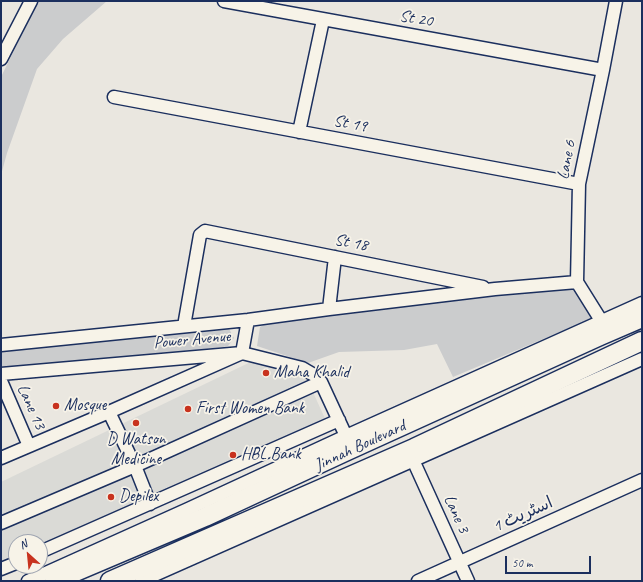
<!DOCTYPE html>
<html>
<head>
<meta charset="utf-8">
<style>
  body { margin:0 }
  #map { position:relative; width:643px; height:582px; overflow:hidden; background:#eae7e0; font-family:Caveat,sans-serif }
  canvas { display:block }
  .frame { position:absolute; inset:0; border:2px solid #1b2f5e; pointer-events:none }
  .north { position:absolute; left:8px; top:534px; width:40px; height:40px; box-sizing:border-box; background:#f7f3e8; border:1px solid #9fa5b1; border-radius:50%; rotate:333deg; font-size:11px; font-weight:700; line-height:16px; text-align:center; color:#1b2f5e }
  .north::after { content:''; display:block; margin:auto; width:14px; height:18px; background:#c8321e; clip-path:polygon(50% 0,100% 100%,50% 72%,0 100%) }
  .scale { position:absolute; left:505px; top:556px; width:86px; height:18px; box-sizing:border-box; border:2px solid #1b2f5e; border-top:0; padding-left:5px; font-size:12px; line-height:14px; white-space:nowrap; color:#1b2f5e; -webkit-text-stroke:3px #f7f3e8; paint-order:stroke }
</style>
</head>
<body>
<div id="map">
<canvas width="643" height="582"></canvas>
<div class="frame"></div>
<div class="north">N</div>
<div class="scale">50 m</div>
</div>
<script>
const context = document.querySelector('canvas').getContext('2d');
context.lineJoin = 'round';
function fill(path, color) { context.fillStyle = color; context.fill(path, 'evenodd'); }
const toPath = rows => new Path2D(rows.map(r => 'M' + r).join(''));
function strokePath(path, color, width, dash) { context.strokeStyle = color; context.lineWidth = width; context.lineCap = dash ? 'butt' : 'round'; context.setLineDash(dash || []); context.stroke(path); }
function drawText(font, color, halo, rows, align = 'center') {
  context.font = font + ' Caveat,"Playpen Sans Arabic",sans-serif'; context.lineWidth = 3.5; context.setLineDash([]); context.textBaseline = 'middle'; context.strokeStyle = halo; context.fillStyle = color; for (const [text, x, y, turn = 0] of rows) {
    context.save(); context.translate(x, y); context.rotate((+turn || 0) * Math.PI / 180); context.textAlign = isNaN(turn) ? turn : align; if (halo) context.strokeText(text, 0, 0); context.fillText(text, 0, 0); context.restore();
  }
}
fill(toPath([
  [261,357,302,368,327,423,40,550,40,542,16,542,16,561,1,567,1,482]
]), '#dadad6');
fill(toPath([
  [38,1,107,1,63,39,37,69,7,153,1,175,1,77],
  [575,287,593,318,453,377,437,344,404,350,339,352,308,363,257,346,260,327,269,321],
  [228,327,234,338,228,346,223,347,1,370,1,349]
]), '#cbcccd');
const street = toPath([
  [224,1,603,70],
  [1,59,31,1],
  [114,97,579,184],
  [299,132,323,20],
  [329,309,335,257],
  [602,322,577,282,579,184,603,70,616,1],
  [184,326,200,235,205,231,483,287],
  [1,345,248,320,329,309,495,289,577,282],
  [1,374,242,353,302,368,314,375,321,382,346,436],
  [1,381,29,446],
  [109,412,135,466,150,504],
  [1,458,109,412,242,353,248,320],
  [413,460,468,581],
  [1,523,135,466,321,382],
  [40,552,339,420],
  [1,569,16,563],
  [28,581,188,509,346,436,642,303],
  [141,581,642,359],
  [418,581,642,480]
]);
const secondary = toPath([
  [54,581,205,517,347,451,600,336,642,318],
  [110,581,414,448,642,341]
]);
strokePath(street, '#1b2f5e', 15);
strokePath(secondary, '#1b2f5e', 21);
strokePath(street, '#f7f3e8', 12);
strokePath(secondary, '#f7f3e8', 18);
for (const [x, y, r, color] of [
  [266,373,4,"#c8321e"],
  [56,406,4,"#c8321e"],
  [188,409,4,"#c8321e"],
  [136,423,4,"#c8321e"],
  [233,455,4,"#c8321e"],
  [111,497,4,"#c8321e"]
]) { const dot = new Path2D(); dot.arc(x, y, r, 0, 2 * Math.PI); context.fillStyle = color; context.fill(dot); strokePath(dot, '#f7f3e8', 1.5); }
drawText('17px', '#1b2f5e', '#f7f3e8', [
  ["St 20",416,19,10],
  ["St 19",350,124,11],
  ["Lane 6",567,160,-79],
  ["St 18",351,243,11],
  ["Power Avenue",192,340,-5],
  ["Lane 13",31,407,66],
  ["Jinnah Boulevard",360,446,-25],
  ["Lane 3",456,514,66],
  ["اسٹریٹ 1",523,515,-24]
]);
drawText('17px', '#1b2f5e', '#f7f3e8', [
  ["Maha Khalid",274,373],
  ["Mosque",64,406],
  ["First Women Bank",196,409],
  ["D Watson",136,440,"center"],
  ["Medicine",136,460,"center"],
  ["HBL Bank",241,455],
  ["Depilex",119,497]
], 'left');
</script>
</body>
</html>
